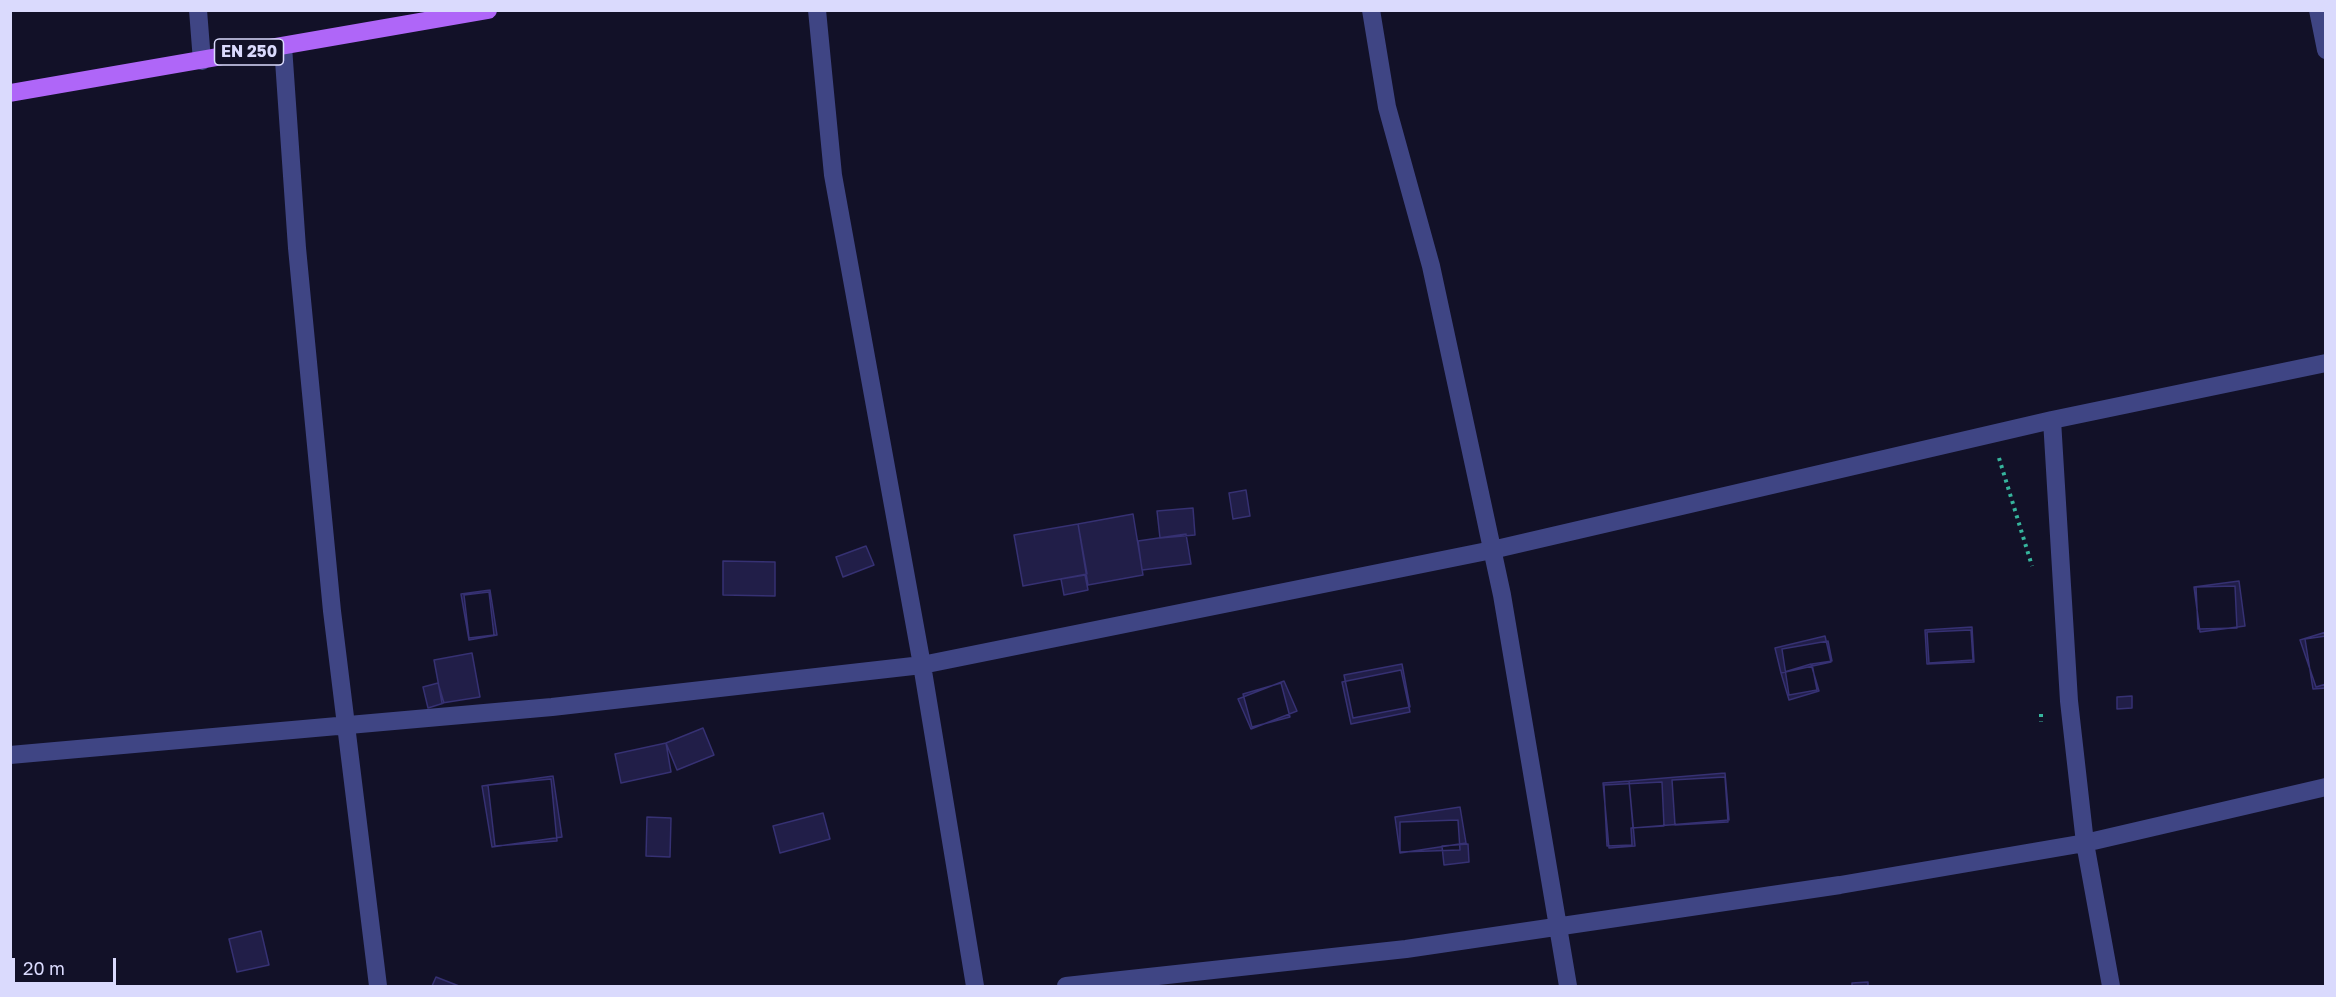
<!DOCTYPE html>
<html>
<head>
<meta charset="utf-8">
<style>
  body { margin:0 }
  #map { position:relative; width:2336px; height:997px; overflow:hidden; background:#121128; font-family:"Golos Text",sans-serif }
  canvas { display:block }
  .frame { position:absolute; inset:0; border:12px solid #dadafd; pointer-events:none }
  .scale { position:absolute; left:12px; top:958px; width:104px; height:27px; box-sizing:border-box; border:3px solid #dadafd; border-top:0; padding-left:8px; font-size:18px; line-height:21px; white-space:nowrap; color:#dadafd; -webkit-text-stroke:4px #121128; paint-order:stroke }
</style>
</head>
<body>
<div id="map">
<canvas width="2336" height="997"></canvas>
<div class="frame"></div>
<div class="scale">20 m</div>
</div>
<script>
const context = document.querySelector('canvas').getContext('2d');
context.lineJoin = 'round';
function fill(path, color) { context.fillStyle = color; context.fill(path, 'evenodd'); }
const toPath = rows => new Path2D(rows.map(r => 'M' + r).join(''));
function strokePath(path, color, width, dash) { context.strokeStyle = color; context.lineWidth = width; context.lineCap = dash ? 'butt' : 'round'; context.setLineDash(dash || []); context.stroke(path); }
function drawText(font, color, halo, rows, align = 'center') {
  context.font = font + ' "Golos Text",sans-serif'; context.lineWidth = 4.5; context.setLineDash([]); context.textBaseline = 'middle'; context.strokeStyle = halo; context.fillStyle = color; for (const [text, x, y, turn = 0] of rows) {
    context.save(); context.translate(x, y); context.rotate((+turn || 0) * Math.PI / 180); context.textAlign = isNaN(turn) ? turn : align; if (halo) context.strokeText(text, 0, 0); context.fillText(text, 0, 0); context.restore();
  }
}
const building = toPath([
  [1246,490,1250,516,1233,519,1229,493,1246,490],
  [1193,508,1195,535,1160,538,1157,511,1193,508],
  [1133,514,1143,575,1088,585,1078,524,1133,514],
  [1078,524,1087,574,1023,586,1014,535,1078,524],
  [1186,534,1191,564,1142,570,1138,541,1186,534],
  [866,546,874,565,843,577,836,557,866,546],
  [723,561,775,562,775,596,723,595,723,561],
  [1085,575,1088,590,1064,595,1061,579,1085,575],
  [2239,581,2245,626,2200,632,2194,587,2239,581],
  [2235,586,2237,628,2198,629,2196,587,2235,586],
  [490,590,497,635,469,640,461,594,490,590],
  [489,592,494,635,469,638,464,595,489,592],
  [1972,627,1974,662,1927,664,1925,630,1972,627],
  [1971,630,1973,660,1929,663,1927,632,1971,630],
  [2326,632,2326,684,2316,687,2300,640,2326,632],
  [1825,636,1831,662,1781,673,1775,648,1825,636],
  [2326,636,2326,688,2313,689,2305,639,2326,636],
  [1828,641,1832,661,1812,664,1817,690,1789,695,1782,649,1828,641],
  [472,653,480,697,442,703,434,660,472,653],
  [1402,664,1410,707,1353,718,1344,675,1402,664],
  [1811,664,1819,691,1789,700,1781,673,1811,664],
  [1401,670,1410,712,1351,724,1342,682,1401,670],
  [1284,681,1297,711,1251,729,1238,699,1284,681],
  [438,683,444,703,428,708,423,687,438,683],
  [1281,683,1290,717,1252,727,1243,694,1281,683],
  [2132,696,2132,708,2117,709,2117,697,2132,696],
  [703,728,714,755,677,770,666,743,703,728],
  [666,743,671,772,621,783,615,754,666,743],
  [1725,773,1729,820,1633,828,1629,781,1725,773],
  [553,776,562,837,492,847,482,786,553,776],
  [1725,777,1728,822,1675,825,1672,780,1725,777],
  [551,779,557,841,495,846,488,785,551,779],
  [1629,781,1635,846,1609,848,1603,783,1629,781],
  [1662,782,1664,826,1631,828,1632,845,1607,846,1604,785,1662,782],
  [1460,807,1466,843,1400,853,1395,817,1460,807],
  [823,813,830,839,780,853,773,826,823,813],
  [647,817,671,818,670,857,646,856,647,817],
  [1458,820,1460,850,1400,852,1400,822,1458,820],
  [1468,844,1469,862,1444,865,1442,846,1468,844],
  [261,931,269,965,237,972,229,939,261,931],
  [436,977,459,986,432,986,436,977],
  [1868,982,1868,986,1852,986,1852,983,1868,982]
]);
fill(building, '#211e48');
strokePath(building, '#363173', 1.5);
strokePath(toPath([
  [1999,458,2032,566],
  [2041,714,2041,722]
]), '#36b59d', 4, [3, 4.5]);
strokePath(toPath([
  [198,10,202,61],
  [817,10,833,175,922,665,975,986],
  [1371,10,1387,107,1431,266,1502,595,1568,986],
  [2318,10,2326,50],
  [283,46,297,248,332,611,378,986],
  [2052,420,2069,701,2085,843,2111,986],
  [10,755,552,707,922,665,1492,550,2052,420,2326,363],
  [1066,986,1406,949,1840,885,2085,843,2326,787]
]), '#3f4584', 18);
strokePath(toPath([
  [10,93,488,10]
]), '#af66f8', 18);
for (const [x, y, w] of [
  [249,52,69]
]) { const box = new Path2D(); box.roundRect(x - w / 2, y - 13, w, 26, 4.5); context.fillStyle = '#121128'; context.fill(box); strokePath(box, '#dadafd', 1.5); }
drawText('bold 16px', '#dadafd', null, [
  ["EN 250",249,52]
]);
</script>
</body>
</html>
